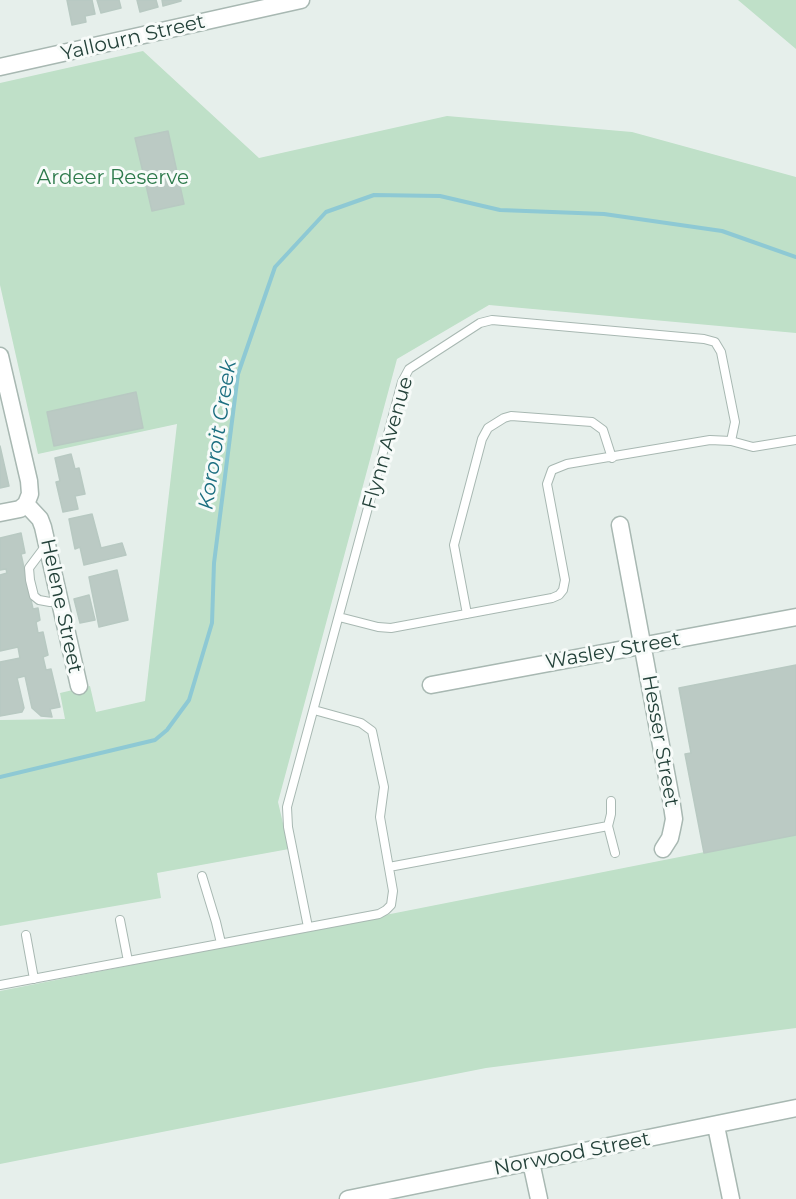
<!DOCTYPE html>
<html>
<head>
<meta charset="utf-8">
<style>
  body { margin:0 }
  canvas { display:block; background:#e6efeb }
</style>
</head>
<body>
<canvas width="796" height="1199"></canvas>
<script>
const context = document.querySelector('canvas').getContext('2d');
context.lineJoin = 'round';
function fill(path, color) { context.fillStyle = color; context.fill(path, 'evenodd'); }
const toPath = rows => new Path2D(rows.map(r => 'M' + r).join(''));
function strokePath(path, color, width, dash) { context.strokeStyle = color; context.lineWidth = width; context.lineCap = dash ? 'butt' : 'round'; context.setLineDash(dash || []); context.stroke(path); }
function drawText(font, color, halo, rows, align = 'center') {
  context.font = font + ' Montserrat,sans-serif'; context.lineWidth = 6; context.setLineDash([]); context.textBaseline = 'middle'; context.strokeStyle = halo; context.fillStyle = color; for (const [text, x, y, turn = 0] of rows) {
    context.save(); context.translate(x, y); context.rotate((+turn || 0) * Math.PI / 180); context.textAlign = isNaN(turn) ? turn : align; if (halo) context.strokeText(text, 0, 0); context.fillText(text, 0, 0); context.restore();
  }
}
fill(toPath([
  [738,0,796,0,796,49],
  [143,51,259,158,447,116,632,132,796,177,796,333,489,305,397,359,278,802,289,849,157,873,161,898,0,926,0,720,65,719,60,693,90,686,96,712,145,701,177,424,38,454,0,285,0,83],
  [796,834,796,1028,486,1068,0,1164,0,991]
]), '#bfe0c8');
strokePath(toPath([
  [0,777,155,740,167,730,189,700,212,623,214,563,238,374,275,267,326,212,374,195,440,196,500,210,604,214,722,231,796,257]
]), '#8ec9d4', 4);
const building = toPath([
  [67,0,92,0,95,14,85,16,86,22,72,25,67,0],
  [97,0,119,0,121,8,101,13,97,0],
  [137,0,156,0,158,7,140,12,137,0],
  [162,0,181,0,181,1,163,6,162,0],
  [168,131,184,204,152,211,135,138,168,131],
  [136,392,143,428,54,446,47,412,136,392],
  [0,446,9,486,0,488,0,446],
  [71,454,75,469,79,468,85,494,75,496,78,509,63,512,56,482,60,481,55,458,71,454],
  [92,514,101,548,122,543,126,555,84,565,80,547,75,549,69,519,92,514],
  [21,533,25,553,21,554,33,609,38,608,40,620,36,622,38,633,43,632,48,655,43,657,46,670,51,669,60,707,50,709,52,717,41,716,32,708,25,676,17,678,24,708,22,712,0,716,0,662,20,658,18,647,0,651,0,575,7,573,6,569,0,570,0,538,21,533],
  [117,570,128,620,99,627,89,577,117,570],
  [89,595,95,620,80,623,74,599,89,595],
  [796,665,796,835,704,853,685,754,691,753,679,688,796,665]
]);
fill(building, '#bbcac4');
strokePath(building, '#b8c9c2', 1.5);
const service = toPath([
  [47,544,29,568,30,580,34,596,39,600,50,602,60,600],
  [467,614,454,545,482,439,488,428,504,418,511,416,592,422,603,430,612,458],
  [339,617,378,627,391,628,552,598,559,595,563,590,565,580,547,484,552,470,567,464,710,440,731,441,753,447,796,440],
  [611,801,611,814,608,826,615,853],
  [389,867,608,826],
  [202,876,216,922,221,943],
  [120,920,128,961],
  [308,927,288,827,287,807,402,382,409,369,480,323,492,320,704,339,715,342,721,352,735,422,731,441],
  [26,935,34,979],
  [0,985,379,914,386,910,391,905,393,891,380,817,384,787,372,731,361,723,314,710]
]);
const minor = toPath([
  [0,67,301,0],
  [0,356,29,481,30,494,26,504,40,519,43,527,79,686],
  [0,513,20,509,26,504],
  [620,525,671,799,674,819,672,829,670,838,663,849],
  [431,685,796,617],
  [716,1126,731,1199],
  [531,1162,539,1199],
  [348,1199,796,1108]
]);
strokePath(service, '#a8b8b2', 10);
strokePath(minor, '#a8b8b2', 19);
strokePath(service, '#fff', 8);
strokePath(minor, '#fff', 16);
drawText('20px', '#24423a', '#f7fbf9', [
  ["Yallourn Street",133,38,-13],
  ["Flynn Avenue",388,443,-74],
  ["Helene Street",61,606,78],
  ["Wasley Street",613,651,-10],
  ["Hesser Street",660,741,80],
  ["Norwood Street",572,1154,-11]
]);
drawText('20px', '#2d7a4b', '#f7fbf9', [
  ["Ardeer Reserve",113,178]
]);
drawText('italic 21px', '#1c6f80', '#f7fbf9', [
  ["Kororoit Creek",218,435,-81]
]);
</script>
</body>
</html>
